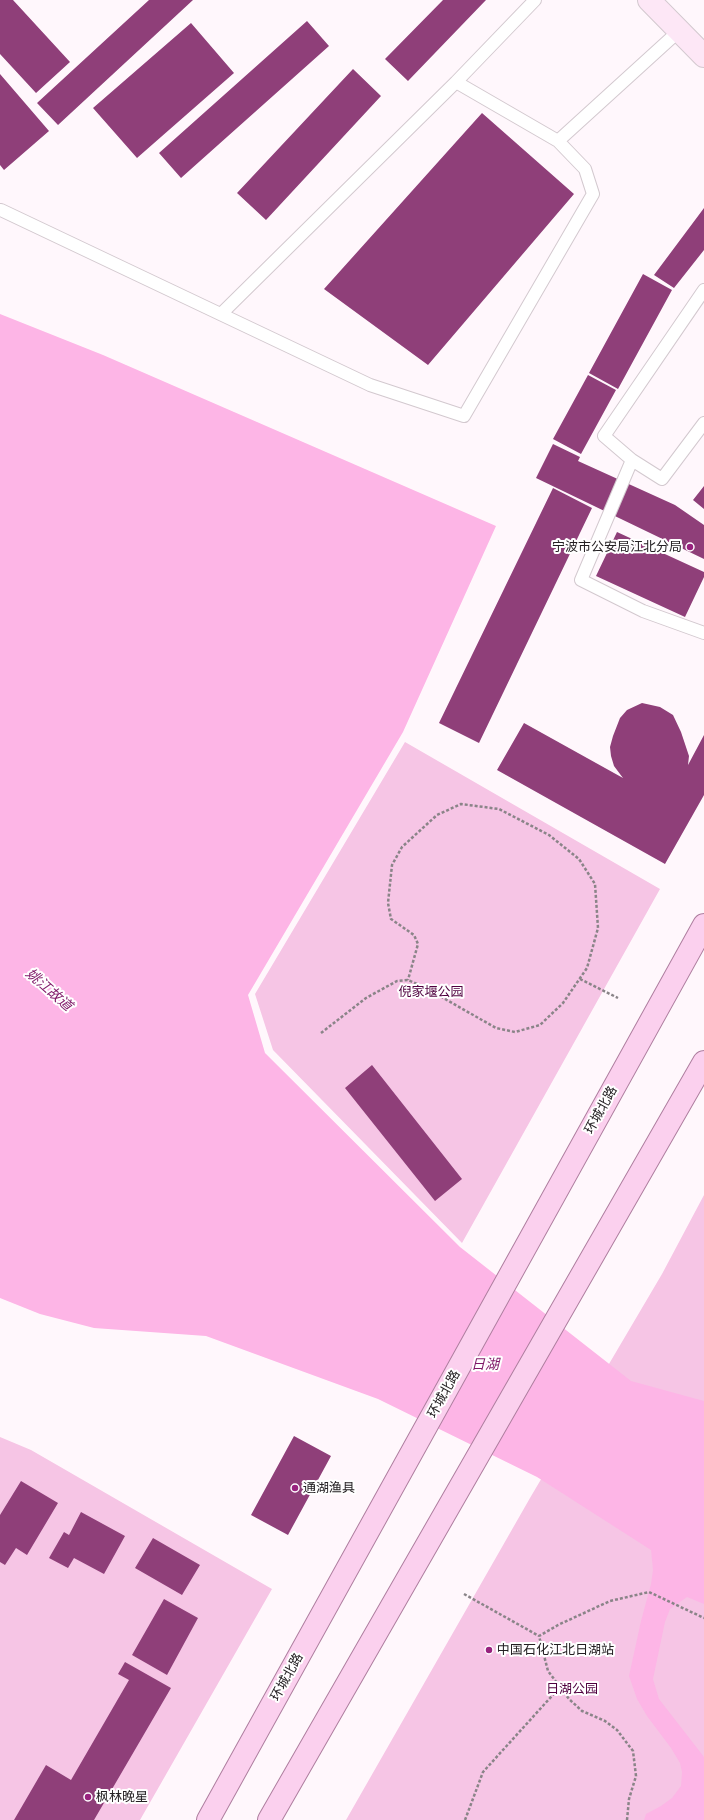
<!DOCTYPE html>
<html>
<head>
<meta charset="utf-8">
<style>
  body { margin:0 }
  canvas { display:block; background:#fff7fc }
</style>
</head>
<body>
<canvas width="704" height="1820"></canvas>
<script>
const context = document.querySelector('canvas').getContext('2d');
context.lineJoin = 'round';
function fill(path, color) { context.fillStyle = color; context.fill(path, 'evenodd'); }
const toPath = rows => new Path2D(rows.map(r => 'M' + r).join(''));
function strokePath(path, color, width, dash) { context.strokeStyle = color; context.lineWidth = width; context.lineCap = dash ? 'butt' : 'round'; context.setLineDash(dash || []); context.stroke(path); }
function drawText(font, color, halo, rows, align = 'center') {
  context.font = font + ' Inter,"Noto Sans SC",sans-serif'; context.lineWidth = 4; context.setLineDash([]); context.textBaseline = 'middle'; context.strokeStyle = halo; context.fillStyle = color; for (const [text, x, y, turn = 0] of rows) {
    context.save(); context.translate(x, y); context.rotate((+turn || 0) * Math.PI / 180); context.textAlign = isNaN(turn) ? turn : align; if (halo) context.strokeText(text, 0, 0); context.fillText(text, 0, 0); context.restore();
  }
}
fill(toPath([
  [405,742,660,889,462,1243,273,1050,255,994],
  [704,1195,704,1820,346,1820,530,1498,662,1274],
  [0,1437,31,1450,272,1589,140,1820,0,1820]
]), '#f6c5e5');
fill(toPath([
  [0,314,103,355,496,526,403,732,248,995,265,1053,460,1247,631,1381,704,1401,704,1604,687,1597,670,1609,665,1622,653,1679,659,1699,704,1757,704,1820,644,1820,646,1814,661,1806,672,1798,681,1786,682,1772,680,1763,671,1748,647,1716,637,1699,629,1676,641,1621,651,1584,653,1570,651,1550,537,1477,378,1399,206,1336,94,1328,40,1314,0,1298]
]), '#fdb5e6');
fill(toPath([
  [0,0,13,0,70,62,36,93,0,54],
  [149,0,193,0,58,125,37,103],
  [443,0,486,0,408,81,385,59],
  [307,21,329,46,181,178,159,153],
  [191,23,234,73,137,158,93,108],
  [353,69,381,96,266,220,237,193],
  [0,74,49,131,4,170,0,165],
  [482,113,574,194,428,365,324,289],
  [704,208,704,250,674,288,654,275],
  [643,274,672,290,618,389,589,373],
  [588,375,616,390,581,454,553,439],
  [553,444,580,457,578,461,675,505,704,525,704,559,536,478],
  [704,486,704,509,693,500],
  [553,488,592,508,479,743,439,723],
  [617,532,704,572,704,577,685,617,596,576],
  [642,703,660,707,673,715,681,732,689,756,688,765,704,735,704,795,665,864,497,770,524,723,623,778,614,766,611,756,610,747,613,736,620,718,627,710],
  [372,1065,462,1179,435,1201,345,1088],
  [294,1436,331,1456,288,1535,251,1515],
  [21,1481,58,1503,27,1555,16,1548,5,1565,0,1562,0,1515],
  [81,1512,125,1536,104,1574,74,1558,68,1568,49,1558,64,1532,69,1535],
  [153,1538,200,1565,182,1595,135,1568],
  [164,1599,198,1618,167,1675,132,1655],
  [125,1662,171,1688,94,1820,14,1820,46,1765,71,1780,129,1680,118,1674]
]), '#8f3f79');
const lane = toPath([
  [456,82,558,141],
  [1,210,370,385,464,416,593,194,585,169,558,141,680,30],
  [704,290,604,436,632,460,662,479,704,423],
  [221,314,456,82,535,0],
  [632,460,581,580,643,611,704,633]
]);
const secondary = toPath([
  [649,0,704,56]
]);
const primary = toPath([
  [208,1820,704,925],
  [269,1820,704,1062]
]);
strokePath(lane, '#d3c9cf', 14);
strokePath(secondary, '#d3c9cf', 24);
strokePath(primary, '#ae7e9f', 24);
strokePath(toPath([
  [580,979,618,998],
  [321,1033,366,998,397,981,408,980,424,987,496,1028,515,1032,540,1025,563,1003,587,968,598,928,595,884,579,859,549,835,499,809,461,804,437,815,402,847,392,865,388,903,391,919,414,935,418,944,408,980],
  [464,1594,539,1636],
  [465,1820,483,1772,560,1687],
  [627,1820,629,1799,636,1776,633,1751,617,1730,605,1721,582,1711,569,1699,548,1671,539,1636,558,1625,610,1601,649,1592,704,1618]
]), '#8a8488', 2.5, [3, 2]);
strokePath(lane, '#fff', 12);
strokePath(secondary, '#fde7f6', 22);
strokePath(primary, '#fbd0ee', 22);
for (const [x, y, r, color] of [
  [690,547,4,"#98227e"],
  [295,1488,4,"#98227e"],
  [489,1650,4,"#98227e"],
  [88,1797,4,"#98227e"]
]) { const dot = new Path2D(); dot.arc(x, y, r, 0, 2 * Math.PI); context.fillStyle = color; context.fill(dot); strokePath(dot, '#fff', 1.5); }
drawText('13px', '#242023', '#fff', [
  ["宁波市公安局江北分局",682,547,"right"],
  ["通湖渔具",303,1488],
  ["中国石化江北日湖站",497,1650],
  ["枫林晚星",96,1797]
], 'left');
drawText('13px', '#4f003f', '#fff', [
  ["倪家堰公园",431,992],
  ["日湖公园",572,1689]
]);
drawText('13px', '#242023', '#fff', [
  ["环城北路",601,1110,-61],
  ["环城北路",444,1394,-61],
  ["环城北路",287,1677,-61]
]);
drawText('italic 14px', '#7f1968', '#fff', [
  ["姚江故道",49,990,41],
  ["日湖",485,1365]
]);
</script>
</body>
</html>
